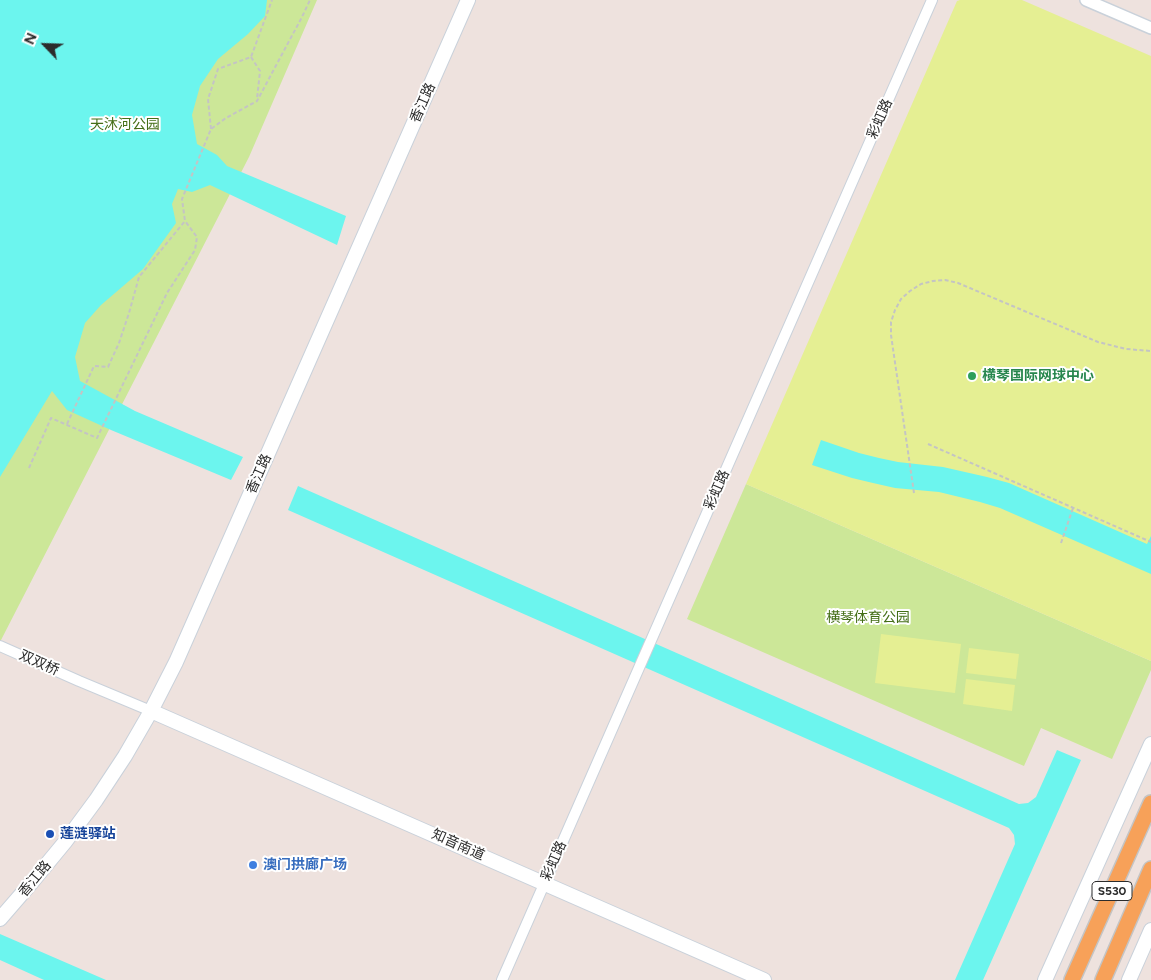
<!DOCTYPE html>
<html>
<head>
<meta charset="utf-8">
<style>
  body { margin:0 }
  #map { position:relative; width:1151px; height:980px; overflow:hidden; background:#eee2de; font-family:Figtree,sans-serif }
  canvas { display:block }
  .north { position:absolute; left:20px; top:20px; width:50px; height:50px; -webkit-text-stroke:4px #fff; paint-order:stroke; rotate:294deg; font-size:14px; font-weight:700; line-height:20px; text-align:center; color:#2c2c2c }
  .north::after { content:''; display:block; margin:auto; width:18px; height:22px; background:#2c2c2c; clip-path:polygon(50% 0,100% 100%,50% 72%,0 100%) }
</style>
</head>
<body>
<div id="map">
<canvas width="1151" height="980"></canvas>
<div class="north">N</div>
</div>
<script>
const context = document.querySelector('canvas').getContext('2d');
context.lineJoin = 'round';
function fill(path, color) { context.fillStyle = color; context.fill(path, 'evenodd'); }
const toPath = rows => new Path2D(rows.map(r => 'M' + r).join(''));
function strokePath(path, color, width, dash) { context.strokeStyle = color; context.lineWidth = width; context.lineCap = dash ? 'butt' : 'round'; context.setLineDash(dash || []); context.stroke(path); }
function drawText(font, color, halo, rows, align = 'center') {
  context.font = font + ' Figtree,"Noto Sans SC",sans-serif'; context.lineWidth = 4; context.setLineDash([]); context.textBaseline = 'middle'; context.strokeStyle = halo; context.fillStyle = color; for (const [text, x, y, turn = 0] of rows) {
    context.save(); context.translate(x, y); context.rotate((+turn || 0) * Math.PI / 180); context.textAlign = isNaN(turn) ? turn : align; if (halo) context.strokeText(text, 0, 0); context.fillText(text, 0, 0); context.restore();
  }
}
fill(toPath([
  [0,0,317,0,249,157,0,642],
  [746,484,1151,661,1151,670,1112,759,1041,728,1024,766,687,619]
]), '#cce798');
fill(toPath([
  [960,0,1022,0,1151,56,1151,661,746,484,957,1],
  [881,634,961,644,955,693,875,683],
  [969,648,1019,654,1016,679,966,673],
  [966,679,1015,685,1012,711,963,704]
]), '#e5ef93');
fill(toPath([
  [0,0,267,0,265,16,248,34,218,59,200,86,192,115,197,144,217,155,227,166,346,216,337,245,210,185,192,192,178,189,172,204,176,223,143,269,101,305,85,323,75,357,80,381,135,411,243,457,231,480,111,430,67,410,52,391,0,477],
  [821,440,859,453,879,458,898,462,943,467,987,477,1009,483,1147,544,1151,536,1151,574,1000,508,980,502,939,492,895,488,873,483,852,478,812,465],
  [298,486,1019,804,1028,803,1036,797,1057,750,1081,760,983,980,955,980,1015,844,1014,835,1009,828,288,510],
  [0,934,106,980,44,980,0,960]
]), '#6cf5ee');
const minor = toPath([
  [0,646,79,681,151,711],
  [502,980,932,0]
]);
const tertiary = toPath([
  [1086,0,1151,28]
]);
const secondary = toPath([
  [151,711,764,980],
  [0,919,32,882,65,842,96,800,125,756,151,711,176,662,468,0],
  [1045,980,1151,744],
  [1129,980,1151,930]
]);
const primary = toPath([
  [1072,980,1151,803],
  [1103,980,1151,869]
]);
strokePath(minor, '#c9d1da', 12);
strokePath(tertiary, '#c9d1da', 14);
strokePath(secondary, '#c9d1da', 16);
strokePath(primary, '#c4c4c4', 18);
strokePath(toPath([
  [251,57,260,71,257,99],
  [211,129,208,99,218,69,251,57,272,0],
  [67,424,94,366,108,367,119,343,129,313,139,277,185,221,182,199,211,129,226,118,257,101,302,17,310,0],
  [928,444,1151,542],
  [29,468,51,418,97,438,167,293,195,250,197,237,185,221],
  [914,493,891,335,891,322,895,310,901,299,910,291,921,284,933,281,945,280,958,283,1098,342,1126,349,1151,351],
  [1061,543,1073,508]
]), '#c4c4c4', 2, [4, 2.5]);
strokePath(minor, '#fff', 10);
strokePath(tertiary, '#fff', 11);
strokePath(secondary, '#fff', 14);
strokePath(primary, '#f7a159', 15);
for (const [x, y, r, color] of [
  [972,376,5,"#2e9e5b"],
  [50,834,5,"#1a4fb4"],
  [253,865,5,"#3f7fe0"]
]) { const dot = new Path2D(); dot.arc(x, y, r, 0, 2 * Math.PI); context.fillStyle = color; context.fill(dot); strokePath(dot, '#fff', 2); }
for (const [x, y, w] of [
  [1112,891,40]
]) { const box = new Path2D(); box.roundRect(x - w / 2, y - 9.5, w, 19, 4); context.fillStyle = '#fff'; context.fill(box); strokePath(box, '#2c2c2c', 1); }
drawText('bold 12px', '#2c2c2c', null, [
  ["S530",1112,891]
]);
drawText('14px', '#2c2c2c', '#fff', [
  ["香江路",423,103,-66],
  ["彩虹路",880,119,-66],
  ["香江路",259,474,-66],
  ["彩虹路",717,490,-66],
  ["双双桥",39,663,24],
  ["知音南道",458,845,24],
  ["彩虹路",554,861,-66],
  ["香江路",35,879,-50]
]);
drawText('14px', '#446e17', '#fff', [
  ["天沐河公园",125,125],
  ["横琴体育公园",868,618]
]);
drawText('bold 14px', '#27864d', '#fff', [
  ["横琴国际网球中心",982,376]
], 'left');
drawText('bold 14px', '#164399', '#fff', [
  ["莲涟驿站",60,834]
], 'left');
drawText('bold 14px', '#366cbe', '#fff', [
  ["澳门拱廊广场",263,865]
], 'left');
</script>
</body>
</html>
